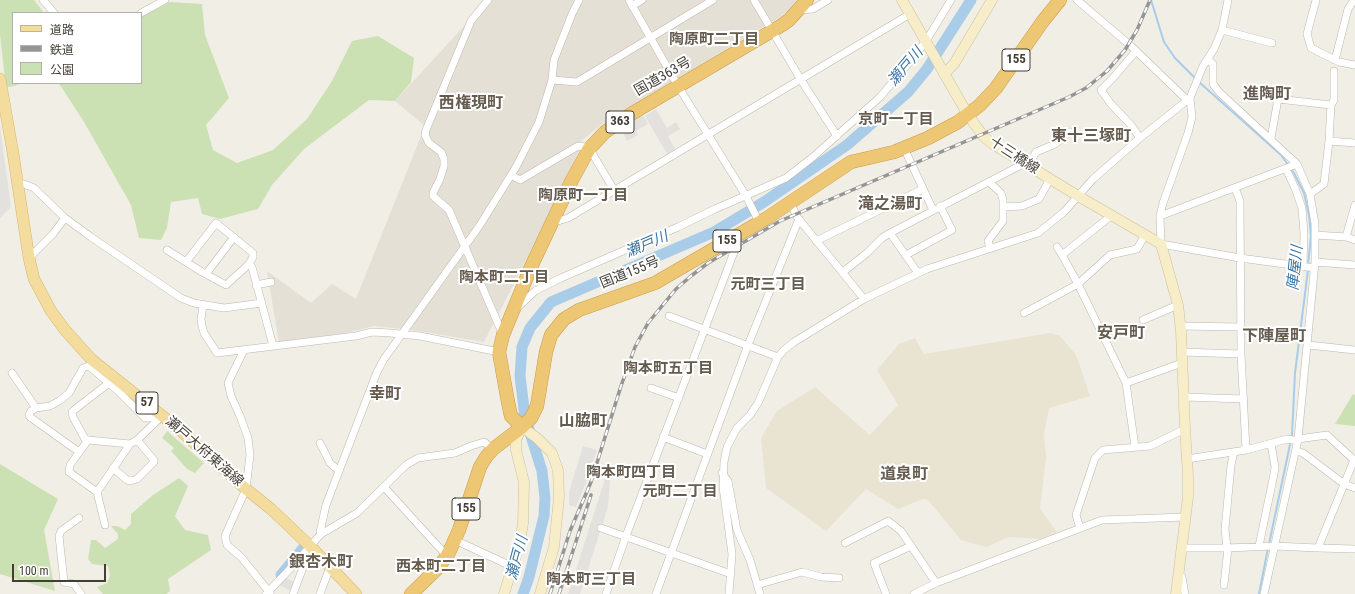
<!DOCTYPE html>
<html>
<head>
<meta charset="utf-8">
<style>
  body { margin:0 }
  #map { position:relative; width:1355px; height:594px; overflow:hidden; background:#f1eee6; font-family:"Roboto Condensed","Noto Sans JP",sans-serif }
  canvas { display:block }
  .legend { position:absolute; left:12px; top:12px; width:130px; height:72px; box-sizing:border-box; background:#fff; border:1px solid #b4b2af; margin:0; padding:5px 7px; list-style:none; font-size:12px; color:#433e36 }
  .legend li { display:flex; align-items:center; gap:8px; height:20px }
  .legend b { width:20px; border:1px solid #b4b2af }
  .scale { position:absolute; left:12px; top:564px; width:94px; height:18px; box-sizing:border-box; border:2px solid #433e36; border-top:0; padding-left:5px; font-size:12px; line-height:14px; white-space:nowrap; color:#433e36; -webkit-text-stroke:3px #fff; paint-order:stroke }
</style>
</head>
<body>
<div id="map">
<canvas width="1355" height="594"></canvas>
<ul class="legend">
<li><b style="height:5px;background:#f3dc9e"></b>道路</li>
<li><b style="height:5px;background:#959595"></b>鉄道</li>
<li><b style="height:11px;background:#cce1b3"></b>公園</li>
</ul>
<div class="scale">100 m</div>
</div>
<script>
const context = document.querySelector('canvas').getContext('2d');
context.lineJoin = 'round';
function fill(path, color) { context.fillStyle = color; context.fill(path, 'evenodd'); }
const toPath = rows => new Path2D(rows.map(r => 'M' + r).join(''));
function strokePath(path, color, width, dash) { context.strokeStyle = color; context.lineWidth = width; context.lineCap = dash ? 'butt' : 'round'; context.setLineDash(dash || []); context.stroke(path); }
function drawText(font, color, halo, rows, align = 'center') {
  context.font = font + ' "Roboto Condensed","Noto Sans JP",sans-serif'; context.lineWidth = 4; context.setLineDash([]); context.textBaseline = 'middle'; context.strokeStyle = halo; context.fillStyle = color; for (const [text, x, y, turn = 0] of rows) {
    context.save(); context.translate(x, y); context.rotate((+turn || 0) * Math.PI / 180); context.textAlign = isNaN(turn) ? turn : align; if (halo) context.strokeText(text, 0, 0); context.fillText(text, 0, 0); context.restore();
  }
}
fill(toPath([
  [488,0,797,0,792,7,780,17,602,124,580,142,580,149,537,239,484,342,413,330,374,326,341,334,279,343,267,271,311,303,332,284,356,299,425,126,395,101]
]), '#e4e0d5');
fill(toPath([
  [1050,333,1060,336,1076,355,1090,396,1049,408,1044,434,1046,457,1040,509,1057,532,1041,539,1009,537,986,547,961,540,928,500,923,499,898,509,866,489,826,531,766,488,761,438,777,411,815,387,870,435,898,405,877,370,899,344,915,338,924,354]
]), '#e9e3d2');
fill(toPath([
  [0,0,34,0,44,13,13,13,13,83,21,83,15,86,7,87,5,79,0,35],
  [170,2,202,4,205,35,229,98,206,125,213,150,237,163,273,150,307,119,332,81,352,41,378,36,414,58,411,82,395,101,369,100,304,149,272,185,258,209,220,219,202,214,198,198,171,202,167,228,161,240,139,238,131,205,84,122,60,85,56,83,141,83,141,17],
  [1353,394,1355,395,1355,426,1335,424],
  [167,431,204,463,195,473,187,469,171,451,174,448,162,438],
  [0,464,58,499,44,530,55,591,0,574],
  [179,478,188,486,175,516,185,530,208,535,211,550,168,579,170,591,166,594,103,594,97,587,107,583,110,576,108,566,92,564,88,559,91,540,96,540,105,548,118,539,118,534,111,526,117,526,125,530,131,524,131,514,153,495]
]), '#cce1b3');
fill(toPath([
  [656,109,667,128,676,122,680,129,668,136,675,149,667,154,645,116],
  [642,114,648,124,636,131,638,135,627,141,620,127],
  [0,126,11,207,0,218],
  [583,446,597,450,585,485,576,507,569,505,569,492],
  [605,479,610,480,608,507,580,594,568,594],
  [286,578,297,583,293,592,279,585]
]), '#e3e1de');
strokePath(toPath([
  [1151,0,1164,42,1175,58,1196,79],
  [1199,82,1281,155,1294,173,1304,193,1309,215,1311,236,1308,265],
  [1269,544,1292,435,1295,373,1308,270],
  [1259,594,1268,548]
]), '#a9cde8', 2);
strokePath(toPath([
  [281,575,305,546],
  [523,594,529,577,544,516,545,498,542,471,525,417,520,376,522,347,530,328,551,302,714,232,764,202,847,145,908,92,927,69,971,0]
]), '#a9cde8', 11);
const street = toPath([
  [43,0,54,13],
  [488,0,471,21,426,130,425,135,429,143,441,152,444,159,444,166,440,179,433,193,433,196,449,210,503,335],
  [629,0,678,86,746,196,759,222],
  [754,0,801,80,837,136],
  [1077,0,1131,46,1187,100],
  [1228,0,1222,30,1214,49,1203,66,1190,98,1192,117,1188,133,1163,203,1160,216,1161,244,1240,258,1315,268],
  [1316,0,1307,34,1311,48,1339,62,1355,65],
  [632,6,642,0],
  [799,10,813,9,828,0],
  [141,13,165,0],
  [1222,30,1272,43],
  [1136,51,1113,78,1101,90,1111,104,1131,125,1140,138],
  [1208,59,1213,64,1213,84,1219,92,1297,164,1310,194,1315,224,1315,262,1298,439,1264,594],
  [1335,60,1348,9,1354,0],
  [552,80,577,82,713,0],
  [1271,138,1278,99,1331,105],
  [1329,141,1331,105,1334,100,1334,71],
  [904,148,933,210],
  [1028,165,1036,152,1055,144,1070,132],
  [1286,169,1295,188,1302,208,1304,234,1303,267],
  [511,175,520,180,578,146,585,147,592,153,614,190],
  [989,182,1001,193,1003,200,1003,221,988,241,990,248],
  [18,185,24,184,34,188,65,218,91,237,181,298,194,303,224,308,262,303],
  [1235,188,1240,201,1241,354,1246,450],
  [1310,194,1324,184,1329,141,1355,143],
  [792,202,792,206,797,217,864,299],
  [1003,207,1022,206,1039,199,1050,179],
  [1112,215,1062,255,1078,284,1126,383,1135,447],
  [1160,216,1297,164],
  [551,223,568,218,910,14],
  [890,233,918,273],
  [1315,235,1346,237,1355,240],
  [1346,237,1355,205],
  [816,241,923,189],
  [1057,247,1062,255],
  [167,250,202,272,226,285,249,264,253,257,253,253,216,223,186,262],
  [906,255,952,230,940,206],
  [29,258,53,234,65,218],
  [1315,262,1355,265],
  [249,264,252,267,273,346],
  [843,272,867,253,882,238,890,233,1025,163],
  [206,274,234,237],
  [256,285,271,282],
  [203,305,201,319,202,326,204,333,217,353,356,336,372,332,390,333,420,336,499,352],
  [516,309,535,291,561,278,678,227,715,209,786,178,813,157,880,97,909,63,926,41,951,0],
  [1024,313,1078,284,1110,255,1137,249,1145,235],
  [669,316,778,357],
  [1143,320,1178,305],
  [1181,326,1241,327],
  [1308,345,1355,350],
  [244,350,228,383,231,396,240,416,248,438,250,455,246,489,225,536,227,545,241,557,270,593],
  [1182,352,1241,354],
  [12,373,36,408],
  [109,383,74,410,72,412,73,417,85,439,88,440,130,444],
  [1126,383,1182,363],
  [651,388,679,398],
  [1184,397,1244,399],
  [663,437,707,454],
  [88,440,70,465,69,472,97,492,105,525],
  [320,443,330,463,339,471],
  [1296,451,1303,453,1344,484,1355,488],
  [79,452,30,417,29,415,31,411,36,408,50,406,59,401,69,393,83,368,89,366,117,390,145,418,150,418,157,411],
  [1187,459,1246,450,1287,439,1298,441],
  [113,468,127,480,130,481,137,479,154,462,154,460,137,440],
  [722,473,728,481,737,530,750,560,760,594],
  [384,487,447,556],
  [97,492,130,444,137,440,162,416],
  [79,518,61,531,59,536,64,582,74,584,81,594],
  [601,528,731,574],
  [1080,528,1076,515,1095,458,1103,450,1150,446,1185,429],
  [321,534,320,532,326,505,377,372,384,359,480,225,516,167,539,122,552,80,554,60,572,14,579,0],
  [455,540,513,567],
  [845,543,888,521,901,531,936,583],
  [1259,546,1274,474,1275,467,1271,444],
  [1182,548,1227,548,1274,546,1318,548,1354,460,1327,435,1298,439],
  [1227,548,1225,529,1231,465,1234,452],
  [1318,548,1355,549],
  [1179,574,1182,577,1185,594],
  [757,585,802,572,821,577,839,578],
  [1224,585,1228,548],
  [266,594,290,569,321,534,357,513,406,465,418,458,455,453,471,446,484,442,493,449],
  [293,594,310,549],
  [320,594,330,567],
  [606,594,626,536,734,252,733,237],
  [656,594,748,345,799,219],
  [729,594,732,554,723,487,724,462,727,447,737,428,750,415,758,403,778,357,784,350,794,342,864,299,927,269,1038,233,1064,212,1093,179,1140,138,1190,98],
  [886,594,874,563,911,546],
  [914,594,936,583,1102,520,1186,517]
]);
const secondary = toPath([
  [902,0,968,115,984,137,993,144,1078,196,1161,244,1178,305,1181,331,1185,429,1188,475,1188,497,1176,594],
  [944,74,954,64,992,0],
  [504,594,520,542,523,523,524,482,516,450,516,440,522,427,537,438,552,453,558,470,559,497,554,547,540,594]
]);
const primary = toPath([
  [0,79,13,153,29,258,34,279,51,311,65,330,91,359,181,431,246,489,271,509,311,547,356,594]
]);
const highway = toPath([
  [522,427,511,416,508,402,499,352,503,335,531,267,572,180,589,149,605,132,631,114,782,25,789,20,807,0],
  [411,594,436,570,447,556,451,548,459,530,480,467,486,457,493,449,522,427,531,418,537,406,546,352,551,335,564,319,579,310,655,283,767,218,851,162,894,152,928,138,958,122,980,105,996,88,1043,21,1060,0]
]);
strokePath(street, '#beb8ad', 8);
strokePath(secondary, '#ccc09a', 11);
strokePath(primary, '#d6b86f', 12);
strokePath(highway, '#cc9c46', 14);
strokePath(street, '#fff', 7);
strokePath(secondary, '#f8edc9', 10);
strokePath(primary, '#f3dc9e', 11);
strokePath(highway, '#eec775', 13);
const rail = toPath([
  [550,594,570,531,591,482,621,386,635,347,648,323,676,289,691,276,708,263,780,221,1069,97,1086,88,1107,71,1125,50,1137,30,1150,0],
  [559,594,591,495]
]);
strokePath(rail, '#959595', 3.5);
strokePath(rail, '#fff', 2, [6]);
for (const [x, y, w] of [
  [1016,60,28],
  [620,122,28],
  [727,241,28],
  [147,403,22],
  [466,509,28]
]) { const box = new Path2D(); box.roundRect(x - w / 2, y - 11, w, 22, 3); context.fillStyle = '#fff'; context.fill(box); strokePath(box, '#433e36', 1); }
drawText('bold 13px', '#433e36', null, [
  ["155",1016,60],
  ["363",620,122],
  ["155",727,241],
  ["57",147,403],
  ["155",466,509]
]);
drawText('14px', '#433e36', '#fff', [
  ["国道363号",663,77,-30],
  ["十三橋線",1014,156,33],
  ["国道155号",630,273,-22],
  ["瀬戸大府東海線",204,452,41]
]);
drawText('bold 15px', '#655c4f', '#fff', [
  ["陶原町二丁目",714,40],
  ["京町一丁目",896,120],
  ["陶原町一丁目",583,196],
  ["陶本町二丁目",504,278],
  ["元町三丁目",768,285],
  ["陶本町五丁目",668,369],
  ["陶本町四丁目",631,473],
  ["元町二丁目",680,492],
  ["西本町二丁目",441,567],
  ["陶本町三丁目",591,580]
]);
drawText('italic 15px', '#3c76a3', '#fff', [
  ["瀬戸川",906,67,-50],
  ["瀬戸川",647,245,-23],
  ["陣屋川",1296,268,-84],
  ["瀬戸川",518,558,-75]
]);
drawText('bold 16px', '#655c4f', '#fff', [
  ["進陶町",1267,95],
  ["西権現町",471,104],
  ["東十三塚町",1091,137],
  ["滝之湯町",890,205],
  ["安戸町",1121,334],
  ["下陣屋町",1274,337],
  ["幸町",385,395],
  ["山脇町",583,422],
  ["道泉町",904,475],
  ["銀杏木町",321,563]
]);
</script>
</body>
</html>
